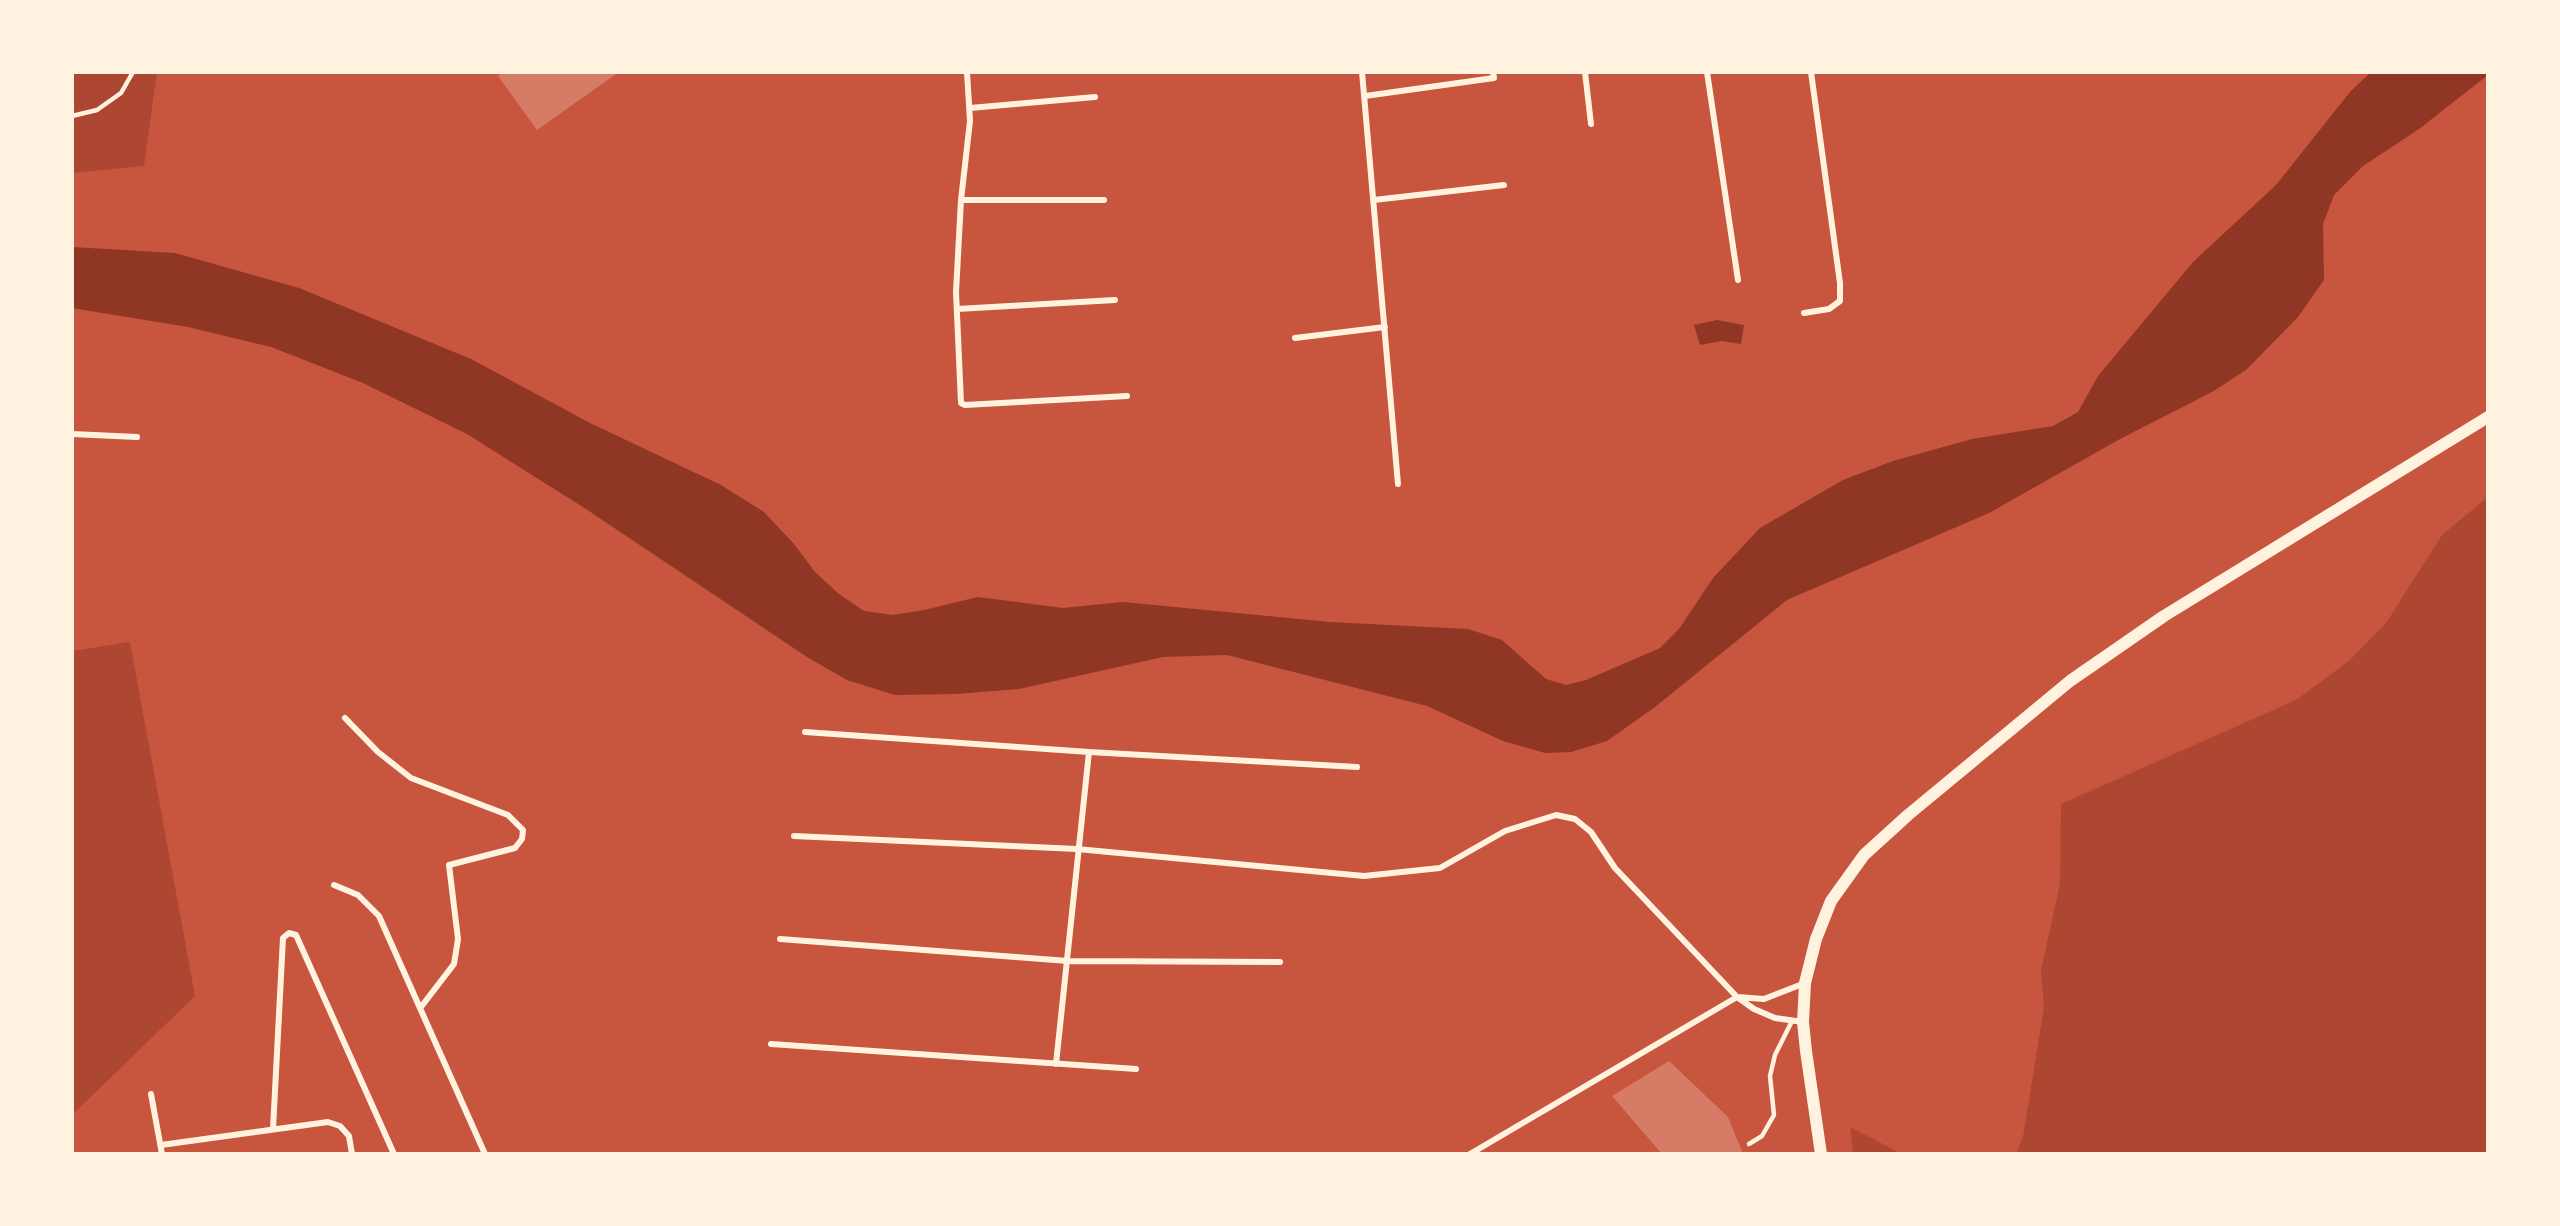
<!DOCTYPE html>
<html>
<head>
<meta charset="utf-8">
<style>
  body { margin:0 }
  #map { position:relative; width:2560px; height:1226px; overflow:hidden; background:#c8553d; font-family:Helvetica,sans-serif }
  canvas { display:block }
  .frame { position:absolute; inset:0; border:74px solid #fff3e0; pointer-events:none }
</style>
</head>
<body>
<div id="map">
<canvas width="2560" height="1226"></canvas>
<div class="frame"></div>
</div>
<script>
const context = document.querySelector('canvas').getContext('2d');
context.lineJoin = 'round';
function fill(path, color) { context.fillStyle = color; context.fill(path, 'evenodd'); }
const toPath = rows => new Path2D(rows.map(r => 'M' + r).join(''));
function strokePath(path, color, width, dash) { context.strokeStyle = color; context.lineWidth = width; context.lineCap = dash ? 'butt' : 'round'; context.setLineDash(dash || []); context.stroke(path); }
fill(toPath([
  [72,72,157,72,144,166,72,173],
  [2488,497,2488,1154,2016,1154,2023,1137,2044,1007,2041,970,2060,884,2061,804,2296,700,2350,660,2386,623,2442,535],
  [130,642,195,996,72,1115,72,651],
  [1850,1127,1902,1154,1853,1154]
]), '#ae4732');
fill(toPath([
  [2371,72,2488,72,2488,75,2419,129,2363,166,2334,195,2323,224,2324,280,2298,317,2246,370,2212,392,2120,439,1989,513,1787,600,1655,707,1607,741,1571,752,1545,753,1503,741,1427,706,1227,655,1163,657,1019,689,956,694,895,695,847,680,807,657,586,509,467,434,363,383,271,347,188,327,72,308,72,247,175,253,299,288,471,359,590,423,721,485,764,512,794,544,815,572,839,594,864,611,893,615,924,610,978,597,1063,608,1123,602,1330,622,1468,629,1502,640,1546,679,1566,685,1586,680,1660,648,1679,629,1713,578,1760,528,1843,480,1893,461,1972,439,2053,426,2078,412,2098,376,2193,262,2276,185,2350,92],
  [1717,320,1744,325,1741,344,1722,341,1700,345,1694,325]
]), '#8f3625');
fill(toPath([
  [503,72,619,72,537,130,498,76],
  [1669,1061,1728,1117,1743,1154,1662,1154,1612,1096]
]), '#d67c66');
strokePath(toPath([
  [72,116,97,110,121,93,133,72],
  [1749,1144,1762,1136,1774,1115,1770,1076,1775,1055,1792,1021]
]), '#fff3e0', 4.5);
strokePath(toPath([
  [967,72,970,121,961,200,956,292,961,403,965,405,1127,396],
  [1362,72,1398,484],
  [1585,72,1591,124],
  [1707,72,1738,280],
  [1365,96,1494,78,1493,72],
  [970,108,1095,97],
  [961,200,1104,200],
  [1374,200,1504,185],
  [957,309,1115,300],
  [1804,313,1829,309,1840,301,1840,283,1811,72],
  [1295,338,1385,327],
  [72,434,137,437],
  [345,718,378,752,411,778,508,815,523,830,522,839,515,848,449,865,458,939,454,964,421,1007],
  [805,732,1089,752,1357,767],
  [794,836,1077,849,1364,876,1440,868,1505,831,1556,815,1575,819,1591,832,1615,868,1737,997,1754,1009,1775,1018,1803,1022],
  [334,885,358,895,379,916,485,1154],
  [780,939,1068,961,1280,962],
  [1738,997,1764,999,1805,983],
  [771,1044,1136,1069],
  [1056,1064,1089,752],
  [151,1094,162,1154],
  [273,1129,283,938,289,933,296,935,394,1154],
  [161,1145,328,1122,340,1126,349,1136,352,1154],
  [1470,1154,1737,997]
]), '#fff3e0', 6);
strokePath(toPath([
  [1821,1154,1806,1051,1803,1022,1805,983,1816,939,1831,901,1864,855,1908,815,2070,681,2164,616,2488,417]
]), '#fff3e0', 12);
</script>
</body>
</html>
